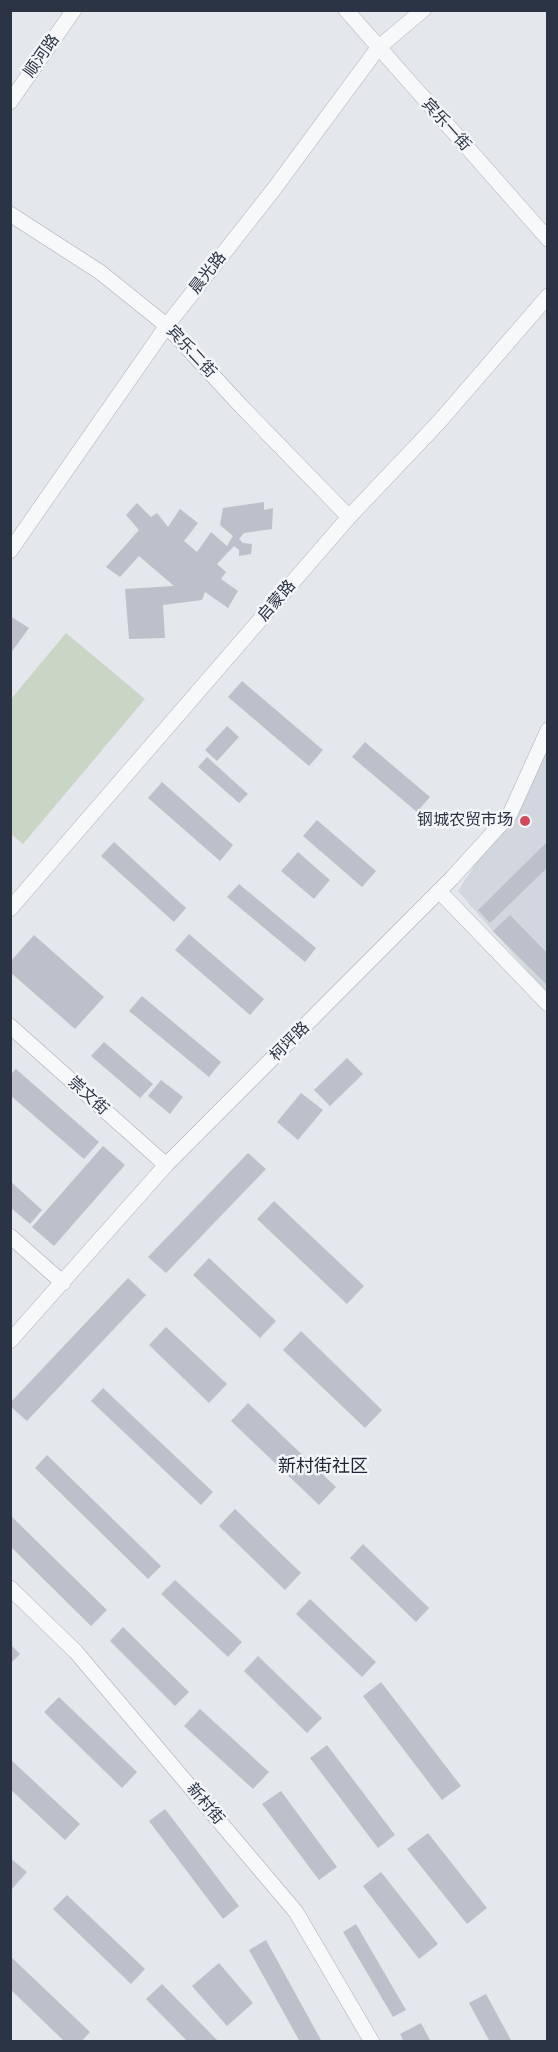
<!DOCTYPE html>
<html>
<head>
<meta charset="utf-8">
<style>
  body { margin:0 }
  #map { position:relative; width:558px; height:2052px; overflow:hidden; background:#e4e7ec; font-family:Arial,sans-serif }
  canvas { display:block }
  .frame { position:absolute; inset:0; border:12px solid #2b3445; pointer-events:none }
</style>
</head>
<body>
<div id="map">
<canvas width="558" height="2052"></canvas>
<div class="frame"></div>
</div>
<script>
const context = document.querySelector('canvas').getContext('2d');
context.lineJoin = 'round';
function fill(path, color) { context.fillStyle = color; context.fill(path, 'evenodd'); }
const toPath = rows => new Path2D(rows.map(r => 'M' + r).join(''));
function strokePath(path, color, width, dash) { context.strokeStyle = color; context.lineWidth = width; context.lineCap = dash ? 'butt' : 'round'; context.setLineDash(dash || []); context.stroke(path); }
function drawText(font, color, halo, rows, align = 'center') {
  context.font = font + ' Arial,"Noto Sans SC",sans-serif'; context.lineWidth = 5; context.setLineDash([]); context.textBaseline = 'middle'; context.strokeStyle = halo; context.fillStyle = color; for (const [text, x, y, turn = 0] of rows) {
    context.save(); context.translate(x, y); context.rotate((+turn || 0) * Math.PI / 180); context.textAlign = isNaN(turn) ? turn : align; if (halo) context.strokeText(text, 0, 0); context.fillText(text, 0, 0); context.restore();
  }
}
fill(toPath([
  [547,752,547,993,458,891]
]), '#d2d6de');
fill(toPath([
  [66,633,145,699,23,844,11,834,11,699]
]), '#c9d6c5');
fill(toPath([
  [264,502,264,510,273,508,272,529,244,533,239,539,243,543,252,544,251,554,239,556,239,550,234,546,217,564,226,572,221,579,238,591,228,608,205,592,202,600,163,605,165,638,129,639,125,589,174,586,139,556,120,577,106,567,139,530,126,515,137,503,151,517,157,513,168,527,180,509,198,523,184,541,197,552,211,532,227,546,233,536,220,525,223,508],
  [10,616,29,628,10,654],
  [242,681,323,750,309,766,228,697],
  [227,726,239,737,217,761,205,750],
  [365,742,430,797,417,812,352,757],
  [207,757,248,794,239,803,198,767],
  [162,782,233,845,220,861,148,798],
  [317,820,376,871,362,887,303,836],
  [548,841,548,867,490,923,478,910],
  [114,842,186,908,174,922,101,856],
  [298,852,330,880,314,899,281,871],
  [239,884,316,948,305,962,227,897],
  [510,915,548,954,548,986,493,931],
  [189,934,264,999,250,1015,175,950],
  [34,935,104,997,75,1029,10,972,10,962],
  [142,996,221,1062,209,1077,129,1011],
  [104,1042,153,1084,140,1098,91,1056],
  [347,1058,363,1074,330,1106,314,1090],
  [16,1069,99,1142,84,1159,10,1095,10,1075],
  [161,1080,183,1097,170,1114,148,1096],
  [301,1093,323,1110,298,1140,277,1122],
  [103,1146,125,1165,54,1246,32,1227],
  [248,1153,266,1169,166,1273,148,1257],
  [10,1181,42,1210,30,1224,10,1207],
  [274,1201,364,1286,347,1304,257,1219],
  [209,1258,276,1321,260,1338,193,1275],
  [128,1278,146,1295,27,1421,10,1406,10,1403],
  [166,1327,227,1384,209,1403,149,1345],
  [301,1331,382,1410,365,1428,283,1350],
  [103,1388,213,1492,201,1505,91,1401],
  [248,1403,336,1487,319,1505,231,1421],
  [47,1455,161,1566,148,1579,35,1468],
  [235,1509,301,1573,285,1590,219,1526],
  [10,1515,107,1610,91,1626,10,1546],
  [363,1544,429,1608,416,1622,350,1558],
  [175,1580,242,1642,228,1657,161,1594],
  [310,1599,376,1662,362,1677,296,1614],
  [123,1627,189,1692,175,1706,110,1641],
  [10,1644,20,1654,10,1664],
  [258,1656,322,1718,307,1733,244,1671],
  [381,1682,461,1786,442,1800,363,1696],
  [59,1697,137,1772,122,1788,44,1712],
  [200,1709,269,1772,253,1789,184,1726],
  [327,1745,395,1835,378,1848,310,1758],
  [10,1759,80,1824,65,1840,10,1789],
  [281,1791,337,1867,319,1880,262,1804],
  [165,1809,239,1906,223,1919,149,1821],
  [428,1833,487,1908,467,1924,407,1849],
  [10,1858,27,1872,12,1889,10,1887],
  [381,1872,438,1944,419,1959,363,1886],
  [67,1895,145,1969,131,1984,53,1909],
  [356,1924,406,2010,393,2017,343,1932],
  [266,1940,322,2042,300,2042,249,1950],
  [10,1956,90,2032,81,2042,65,2042,10,1989],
  [219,1963,253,2003,227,2026,192,1986],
  [162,1984,219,2042,188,2042,146,1999],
  [486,1994,512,2042,490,2042,469,2003],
  [421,2023,431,2042,404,2042,400,2034]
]), '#bbc0ca');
const minor = toPath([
  [346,10,548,239],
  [10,102,74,10],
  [10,214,100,272,166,325,241,406,349,517],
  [10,551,168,324,274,189,378,48,423,10],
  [439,891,548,1004],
  [10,909,349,517,439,422,548,296],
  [10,1026,166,1165],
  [10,1236,63,1283],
  [10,1341,166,1165,452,878,510,814,548,730],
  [10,1588,76,1652,296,1912,372,2042]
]);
strokePath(minor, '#a9aeb7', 16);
strokePath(minor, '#f7f8fa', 15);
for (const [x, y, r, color] of [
  [525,821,6,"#d1495b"]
]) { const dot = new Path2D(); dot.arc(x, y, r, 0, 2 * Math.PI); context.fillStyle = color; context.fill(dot); strokePath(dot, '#f4f6f9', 2); }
drawText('16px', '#2b3445', '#f4f6f9', [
  ["顺河路",42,56,-55],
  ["宾乐一街",446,125,48],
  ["晨光路",208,273,-52],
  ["宾乐二街",191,352,47],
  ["启蒙路",277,601,-49],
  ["柯坪路",290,1042,-45],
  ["崇文街",88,1096,42],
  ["新村街",205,1804,50]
]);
drawText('16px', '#2b3445', '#f4f6f9', [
  ["钢城农贸市场",513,821]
], 'right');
drawText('18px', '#1d2536', '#f4f6f9', [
  ["新村街社区",323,1467]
]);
</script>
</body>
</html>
